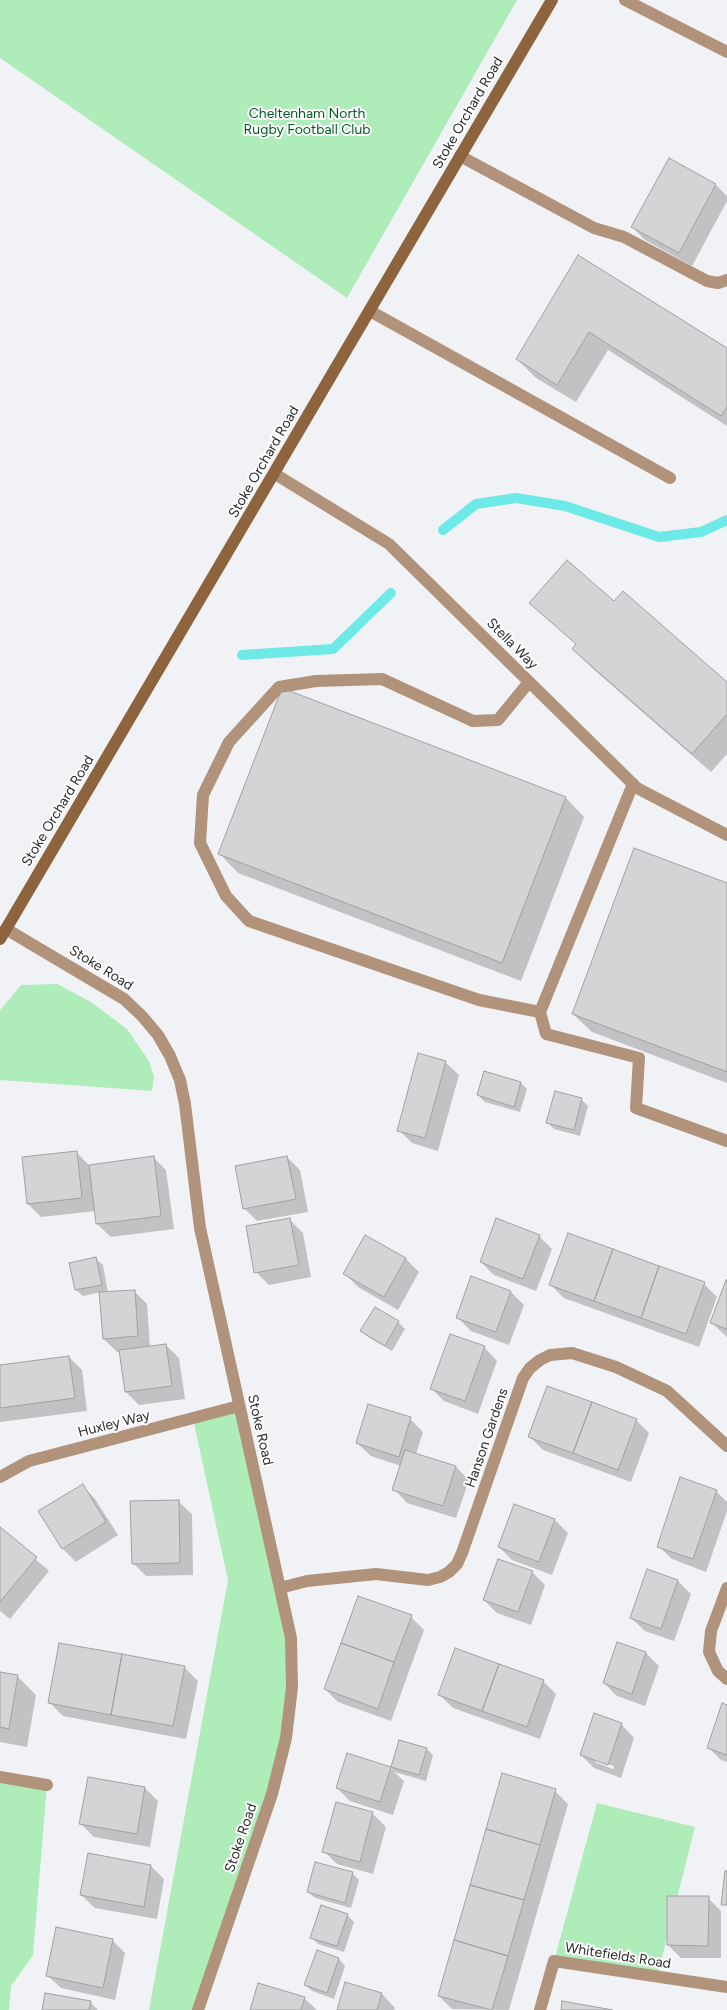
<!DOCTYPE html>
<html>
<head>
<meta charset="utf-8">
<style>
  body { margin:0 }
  canvas { display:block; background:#f1f2f5 }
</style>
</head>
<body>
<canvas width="727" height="2010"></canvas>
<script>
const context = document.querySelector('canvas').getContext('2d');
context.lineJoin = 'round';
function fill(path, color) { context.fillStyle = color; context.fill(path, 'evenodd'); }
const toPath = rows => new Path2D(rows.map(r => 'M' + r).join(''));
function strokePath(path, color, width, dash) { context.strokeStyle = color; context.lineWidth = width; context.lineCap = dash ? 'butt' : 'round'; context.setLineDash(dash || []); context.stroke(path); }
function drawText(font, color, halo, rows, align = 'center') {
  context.font = font + ' Figtree,sans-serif'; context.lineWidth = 4; context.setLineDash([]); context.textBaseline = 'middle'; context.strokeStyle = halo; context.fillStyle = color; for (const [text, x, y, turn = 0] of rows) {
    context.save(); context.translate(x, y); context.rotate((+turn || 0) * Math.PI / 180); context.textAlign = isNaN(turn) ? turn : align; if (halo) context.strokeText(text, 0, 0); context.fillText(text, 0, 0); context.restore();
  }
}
fill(toPath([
  [0,0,517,0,347,298,0,58],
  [57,984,91,1002,127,1029,149,1061,154,1077,152,1091,0,1080,0,1010,21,985],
  [239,1406,291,1638,286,1738,198,2010,149,2010,228,1580,193,1419],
  [0,1777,47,1785,33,1955,11,1986,9,2010,0,2010],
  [597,1803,695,1827,657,1977,554,1961]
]), '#aeedba');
fill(toPath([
  [716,185,727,196,727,201,692,266,645,240,632,227],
  [578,256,727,349,727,426,608,350,576,402,536,378,517,359],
  [531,603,614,603,727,683,727,754,711,772,592,668,573,649,577,645],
  [566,798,584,817,521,981,238,873,220,854],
  [727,884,727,1083,592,1032,573,1014],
  [445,1062,459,1075,438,1151,412,1143,399,1130],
  [485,1072,521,1083,527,1089,520,1112,485,1102,478,1095],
  [581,1099,588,1106,580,1136,554,1129,547,1122],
  [76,1152,90,1166,153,1157,166,1170,174,1229,111,1237,97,1224,96,1211,41,1217,28,1204],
  [287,1157,300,1170,308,1212,257,1221,244,1208],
  [290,1220,303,1233,311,1277,269,1285,256,1272],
  [366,1236,406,1259,419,1272,398,1310,358,1287,345,1274],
  [539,1236,552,1249,536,1291,494,1275,481,1262],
  [96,1259,103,1265,108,1293,134,1291,147,1304,150,1347,166,1345,179,1358,185,1399,139,1405,126,1392,120,1352,117,1352,104,1339,101,1292,83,1296,76,1290],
  [727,1282,727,1337,712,1323],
  [550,1284,704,1284,717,1297,699,1347,564,1298],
  [511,1292,524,1305,509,1345,471,1331,458,1318],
  [375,1309,398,1322,405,1329,392,1351,368,1337,362,1331],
  [484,1347,497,1361,478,1414,444,1401,431,1388],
  [69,1357,82,1370,87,1411,0,1422,0,1366],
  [410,1419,423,1432,416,1454,456,1467,469,1480,456,1518,407,1503,394,1489,401,1466,371,1456,357,1443],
  [636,1420,649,1433,631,1482,543,1450,530,1437],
  [82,1485,95,1499,118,1535,76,1562,63,1549],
  [716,1491,727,1502,727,1511,706,1572,672,1559,658,1546],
  [178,1501,192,1514,193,1575,146,1576,133,1563],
  [514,1505,555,1520,568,1533,552,1575,512,1560,499,1547],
  [0,1528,49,1571,10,1619,0,1611],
  [532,1572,545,1585,531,1625,497,1613,484,1600],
  [678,1581,691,1594,674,1641,645,1631,631,1618],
  [411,1617,424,1630,391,1721,338,1702,325,1689],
  [618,1643,646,1653,659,1666,645,1706,617,1696,604,1683],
  [184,1667,198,1681,186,1739,63,1716,50,1703],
  [0,1674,18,1677,36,1695,27,1747,0,1742],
  [543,1681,556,1694,540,1739,453,1708,440,1695],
  [727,1706,727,1762,721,1760,708,1747],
  [621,1724,634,1738,621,1778,594,1768,581,1755],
  [595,1760,614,1766,613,1769,595,1762],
  [400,1741,427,1749,433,1755,426,1781,394,1772,404,1781,393,1815,350,1801,337,1788,348,1754,392,1769],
  [145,1788,158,1801,150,1847,94,1837,81,1824],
  [555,1791,568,1804,509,2010,452,2009,439,1996],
  [337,1804,373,1814,386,1827,373,1874,337,1864,324,1851],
  [89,1854,151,1866,164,1879,157,1919,95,1908,81,1895],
  [316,1863,353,1874,359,1880,351,1908,315,1898,308,1892],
  [708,1898,721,1911,721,1958,681,1958,668,1945],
  [347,1915,354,1922,344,1952,318,1944,311,1937],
  [112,1940,125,1953,115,2000,61,1988,47,1975],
  [339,1959,345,1966,334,1999,312,1991,305,1985],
  [346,1983,382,1994,395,2008,394,2010,338,2010],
  [304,1998,317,2010,252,2010],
  [90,2002,98,2010,43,2010]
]), '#0003');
strokePath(toPath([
  [443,530,476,504,516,498,565,506,659,537,701,532,727,520],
  [242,655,333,649,391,593]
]), '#6de9e8', 10);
const building = toPath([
  [669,158,716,184,679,253,631,227,669,158],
  [578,255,727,348,727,407,721,416,589,332,557,385,516,359,578,255],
  [567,560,614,601,623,591,727,682,727,714,692,754,572,649,576,644,529,603,567,560],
  [282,688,566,797,502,963,218,854,282,688],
  [634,848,727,883,727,1072,572,1014,634,848],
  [418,1053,446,1061,425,1138,397,1131,418,1053],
  [484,1071,521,1082,514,1107,477,1095,484,1071],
  [555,1091,582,1098,574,1130,546,1123,555,1091],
  [77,1151,82,1198,27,1204,22,1157,77,1151],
  [154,1156,161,1216,96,1224,89,1165,154,1156],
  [287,1156,296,1199,243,1209,235,1166,287,1156],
  [290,1218,299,1265,254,1273,246,1226,290,1218],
  [496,1218,540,1235,523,1279,480,1262,496,1218],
  [568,1233,613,1249,594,1301,549,1285,568,1233],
  [365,1235,406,1258,384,1297,343,1274,365,1235],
  [613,1249,659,1266,641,1318,594,1301,613,1249],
  [96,1257,102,1285,75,1290,69,1263,96,1257],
  [659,1266,705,1282,686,1334,641,1318,659,1266],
  [471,1276,511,1291,496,1332,456,1318,471,1276],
  [726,1280,727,1280,727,1329,710,1323,726,1280],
  [135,1290,138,1336,103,1339,99,1292,135,1290],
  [375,1307,399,1321,385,1346,360,1331,375,1307],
  [450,1334,485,1346,465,1401,430,1389,450,1334],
  [166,1344,172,1386,125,1392,119,1350,166,1344],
  [69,1356,75,1398,0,1408,0,1365,69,1356],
  [547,1386,592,1402,573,1453,528,1437,547,1386],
  [592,1402,637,1419,618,1470,573,1453,592,1402],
  [368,1404,411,1417,399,1457,356,1443,368,1404],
  [405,1450,456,1466,443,1506,392,1490,405,1450],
  [680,1477,717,1490,693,1559,657,1547,680,1477],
  [83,1484,106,1522,62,1549,38,1511,83,1484],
  [179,1500,180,1563,132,1564,130,1501,179,1500],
  [514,1504,555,1519,539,1562,498,1547,514,1504],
  [0,1527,37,1557,0,1602,0,1527],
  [498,1559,533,1571,518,1612,483,1600,498,1559],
  [647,1569,678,1580,661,1629,630,1618,647,1569],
  [358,1596,412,1615,394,1662,341,1643,358,1596],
  [617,1642,646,1652,632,1694,603,1683,617,1642],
  [59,1643,122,1654,111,1715,48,1703,59,1643],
  [341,1643,394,1662,378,1709,324,1689,341,1643],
  [455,1648,499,1664,482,1711,438,1695,455,1648],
  [122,1654,185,1666,173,1726,111,1715,122,1654],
  [499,1664,544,1680,527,1727,482,1711,499,1664],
  [0,1672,18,1675,9,1729,0,1727,0,1672],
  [722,1703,727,1705,727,1755,707,1748,722,1703],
  [594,1713,622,1723,608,1765,580,1755,594,1713],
  [399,1740,427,1748,419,1775,391,1767,399,1740],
  [347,1753,391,1767,380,1802,336,1788,347,1753],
  [502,1773,556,1789,540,1845,486,1829,502,1773],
  [88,1777,145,1787,137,1834,79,1824,88,1777],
  [336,1802,373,1812,360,1862,322,1852,336,1802],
  [486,1829,540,1845,524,1900,470,1885,486,1829],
  [88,1853,151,1865,144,1907,80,1895,88,1853],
  [315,1862,353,1872,345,1903,307,1892,315,1862],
  [725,1871,727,1871,727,1905,721,1905,725,1871],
  [470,1885,524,1900,508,1956,454,1940,470,1885],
  [667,1896,709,1896,708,1946,667,1945,667,1896],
  [321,1905,348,1914,337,1946,310,1938,321,1905],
  [56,1927,113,1939,103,1988,46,1976,56,1927],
  [454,1940,508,1956,492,2010,438,1996,454,1940],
  [317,1950,339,1958,327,1993,304,1985,317,1950],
  [345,1982,382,1993,377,2010,337,2010,345,1982],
  [258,1983,305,1997,301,2010,250,2010,258,1983],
  [45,1993,91,2001,89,2010,42,2010,45,1993],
  [562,2001,613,2010,561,2010,562,2001]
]);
fill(building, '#d2d4d6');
strokePath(building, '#a0a1a3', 1);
strokePath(toPath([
  [460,156,594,228,624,237,707,281,718,283,727,280],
  [370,311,670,478],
  [529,682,498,720,473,721,382,679,316,681,279,687,229,742,203,795,200,843,226,896,249,921,479,1000,540,1012],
  [633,784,540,1012,546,1034,639,1058,636,1108,727,1141]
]), '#b0937a', 12);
strokePath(toPath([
  [625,0,727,52],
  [275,474,389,544,637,788,727,835],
  [6,929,124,999,142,1016,158,1035,170,1056,180,1080,185,1104,200,1228,291,1638,292,1687,286,1738,272,1794,198,2010],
  [0,1477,29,1461,239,1406],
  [280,1588,307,1581,376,1574,428,1580,440,1577,449,1572,457,1564,462,1553,523,1378,530,1368,540,1360,550,1355,572,1353,616,1367,667,1391,727,1446],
  [727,1588,711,1631,709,1652,718,1671,727,1679],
  [0,1777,47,1785],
  [540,2010,554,1961,727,1987]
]), '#b0937a', 12);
strokePath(toPath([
  [0,939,552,0]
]), '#8e643f', 12);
drawText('14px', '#2a2a2b', '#fff', [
  ["Stoke Orchard Road",468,113,-60],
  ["Stoke Orchard Road",264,462,-60],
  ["Stella Way",512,644,45],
  ["Stoke Orchard Road",58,811,-59],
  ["Stoke Road",101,968,32],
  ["Huxley Way",114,1424,-14],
  ["Stoke Road",260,1430,77],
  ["Hanson Gardens",487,1438,-71],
  ["Stoke Road",241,1838,-71],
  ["Whitefields Road",618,1956,9]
]);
drawText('14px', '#005925', '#fff', [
  ["Cheltenham North",307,114],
  ["Rugby Football Club",307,130]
]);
</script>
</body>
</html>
